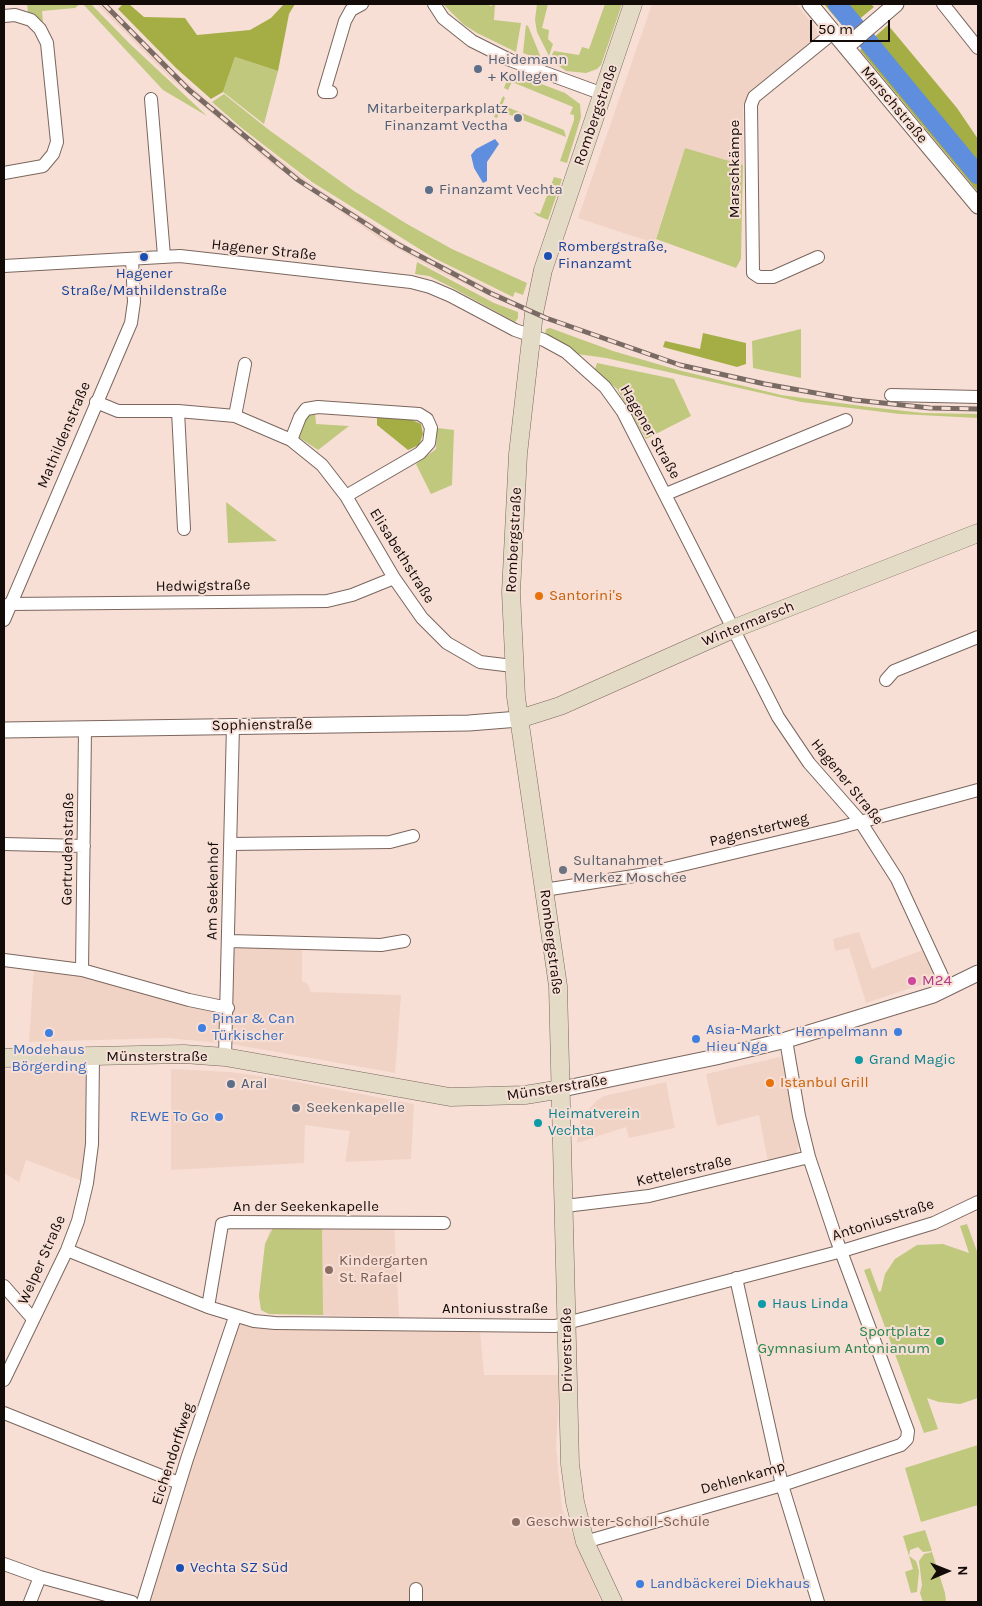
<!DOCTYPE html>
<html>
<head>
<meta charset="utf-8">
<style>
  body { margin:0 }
  #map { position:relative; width:982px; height:1606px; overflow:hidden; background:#f7dfd6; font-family:Karla,sans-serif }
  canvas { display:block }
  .frame { position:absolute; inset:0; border:5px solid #130b08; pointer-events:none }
  .north { position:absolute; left:922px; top:1546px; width:50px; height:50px; -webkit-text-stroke:4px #f7dfd6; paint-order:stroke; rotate:89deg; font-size:14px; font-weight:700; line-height:20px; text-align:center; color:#130b08 }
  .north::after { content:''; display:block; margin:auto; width:18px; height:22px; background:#130b08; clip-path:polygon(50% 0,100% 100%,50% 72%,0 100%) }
  .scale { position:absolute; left:810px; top:20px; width:80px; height:22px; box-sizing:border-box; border:2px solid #130b08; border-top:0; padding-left:6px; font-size:15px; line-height:18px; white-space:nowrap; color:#130b08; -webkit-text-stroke:4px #f7dfd6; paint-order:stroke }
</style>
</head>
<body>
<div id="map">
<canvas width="982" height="1606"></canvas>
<div class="frame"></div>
<div class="north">N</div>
<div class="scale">50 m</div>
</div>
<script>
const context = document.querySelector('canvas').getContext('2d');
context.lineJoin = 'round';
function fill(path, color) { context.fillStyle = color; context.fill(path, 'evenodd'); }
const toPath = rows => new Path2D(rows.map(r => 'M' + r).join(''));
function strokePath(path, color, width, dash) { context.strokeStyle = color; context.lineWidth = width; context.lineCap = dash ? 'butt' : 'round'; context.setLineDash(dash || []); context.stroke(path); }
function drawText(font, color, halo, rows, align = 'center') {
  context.font = font + ' Karla,sans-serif'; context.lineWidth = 4; context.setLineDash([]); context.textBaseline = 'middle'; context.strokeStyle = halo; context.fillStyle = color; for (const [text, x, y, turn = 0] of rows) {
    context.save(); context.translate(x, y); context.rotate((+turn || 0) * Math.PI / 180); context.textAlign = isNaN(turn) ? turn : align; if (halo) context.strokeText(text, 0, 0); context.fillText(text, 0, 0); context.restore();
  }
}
fill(toPath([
  [97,4,108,4,175,72,242,130,311,184,412,249,517,302,515,308,438,271,380,239,273,165,172,80],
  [652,4,796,4,821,34,753,89,743,106,743,165,685,148,654,243,578,218],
  [859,932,872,969,923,950,934,976,932,981,866,1003,849,948,835,951,833,939],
  [238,947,302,949,302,981,308,984,311,992,401,995,395,1073,231,1044,233,950],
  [34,967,84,975,222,1013,220,1043,167,1038,29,1042],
  [780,1057,782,1058,799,1144,796,1154,768,1162,759,1115,717,1126,706,1074],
  [171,1069,230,1072,281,1079,414,1104,411,1159,345,1162,350,1131,305,1125,304,1163,171,1170],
  [4,1070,86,1071,88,1145,82,1181,26,1160,19,1182,4,1173],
  [666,1082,675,1128,629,1138,626,1127,577,1143,581,1118,597,1100,604,1096],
  [394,1225,399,1317,269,1314,261,1310,259,1296,265,1244,270,1230],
  [240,1322,480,1330,484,1375,560,1375,556,1447,562,1509,601,1602,150,1601,193,1460]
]), '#f1d3c6');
fill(toPath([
  [27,4,80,4,75,8,42,11,43,22,28,12],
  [83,4,91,4,129,43,207,116,163,90],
  [443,4,486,4,491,6,495,4,494,20,521,23,516,52,477,33,463,24],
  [537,4,548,4,542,28,549,30,548,39,553,44,549,56,537,32,535,20],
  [605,4,622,4,601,65,597,69,586,73,566,71,556,64,550,58,554,51,579,55,582,47,589,49],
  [526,25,528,26,542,60,523,53],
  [235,57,278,71,264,124,223,92],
  [510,72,565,93,580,104,581,117,567,163,560,161,574,120,574,115,570,114,573,107,512,82,508,90,504,88],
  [224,94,269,130,354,191,407,224,452,249,527,283,523,295,515,292,513,297,434,258,312,182,243,129,212,102],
  [503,96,505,98,502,105,564,130,566,137,500,111,497,118,494,117],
  [685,148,743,165,741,259,736,268,656,239],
  [554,177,562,179,548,220,538,216,533,212,540,214],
  [417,262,494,303,518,312,518,318,515,322,451,287,429,276,415,274],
  [550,328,613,351,678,370,781,395,869,407,923,413,978,414,978,418,900,414,801,402,606,358,577,354,545,335,546,329],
  [801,329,801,378,753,368,752,341],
  [597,363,674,379,691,416,646,439,617,389,595,369],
  [315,412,316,424,349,426,318,450,297,436,306,416],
  [437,428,454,430,452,485,431,494,416,464,436,449],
  [226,502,277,541,228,543],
  [967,1224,978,1254,978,1398,960,1404,939,1402,927,1398,938,1429,924,1433,864,1270,870,1268,879,1292,881,1291,885,1274,895,1259,917,1245,943,1244,969,1253,960,1226],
  [274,1226,322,1227,323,1315,269,1314,261,1310,259,1296,265,1244],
  [978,1445,978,1505,921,1522,905,1468],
  [925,1530,932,1551,923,1552,918,1547,910,1550,909,1556,916,1561,919,1571,917,1592,911,1593,905,1572,913,1569,909,1556,903,1536],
  [932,1552,945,1593,946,1602,923,1602,920,1593,922,1585,919,1561,924,1554]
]), '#bfc87d');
fill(toPath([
  [123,4,129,4,144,17,185,18,197,35,250,30,271,18,284,4,295,4,289,14,278,71,235,57,223,92,211,99,176,68,118,9],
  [824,4,871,4,874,7,846,30],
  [888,25,957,108,978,139,978,192,860,50],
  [703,333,746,343,746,364,737,367,663,347,665,341,700,349],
  [377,417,412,420,421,424,423,434,419,445,408,450,377,425]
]), '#a4ae45');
fill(toPath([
  [495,139,499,144,487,162,487,181,483,183,474,168,471,155,476,149]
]), '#608ede');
strokePath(toPath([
  [837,4,978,175]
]), '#608ede', 19);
const minor = toPath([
  [434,4,443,18,472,41,510,60,603,94],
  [943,4,978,48],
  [4,16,15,15,31,20,40,29,47,43,57,142,53,154,43,166,4,173],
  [331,92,324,92,345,21,351,10,362,4],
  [151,99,164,256],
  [818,257,773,277,759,277,753,273,751,105,754,97,834,32],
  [4,266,180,256,411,282,430,287,451,296,515,330,544,340,566,352,605,387,623,412,778,717,809,763,860,821,897,879,948,989],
  [891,395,978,397],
  [96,402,118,411,178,411,235,416,291,440,322,465,346,496,394,578,422,618,447,643,480,662,513,666],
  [178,411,184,529],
  [235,416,245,364],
  [291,440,300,417,306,409,318,407,419,414,427,419,431,428,429,443,420,453,346,496],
  [666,494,846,420],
  [9,604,327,601,352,595,394,578],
  [4,620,131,323,134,302,132,259],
  [886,680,894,671,978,637],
  [4,844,84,846],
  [230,844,390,842,413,836],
  [544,890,640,875,838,828,978,790],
  [229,941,381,945,404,941],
  [4,960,82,970,189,1000,228,1008],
  [82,970,85,729],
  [225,1057,233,725],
  [565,1206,649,1196,809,1157],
  [67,1250,208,1307,254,1321,275,1323,555,1326,842,1251,934,1223,978,1202],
  [736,1278,782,1485,818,1602],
  [4,1286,33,1319],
  [208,1307,222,1224,230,1222,444,1223],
  [4,1380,67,1250,78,1221,87,1183,92,1144,93,1057],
  [4,1413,179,1483],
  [585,1542,782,1485,901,1445,907,1439,908,1431,836,1238,809,1157,799,1116,786,1040],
  [4,1564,40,1577,132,1602],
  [30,1602,40,1577],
  [143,1602,187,1459,235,1317],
  [416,1602,416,1589]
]);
const tertiary = toPath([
  [810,4,978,206],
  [846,47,896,4],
  [4,730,469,723,519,719],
  [562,1089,716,1057,786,1040,933,995,978,973]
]);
const secondary = toPath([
  [519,719,560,706,733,629,978,533],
  [4,1058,184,1054,225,1057,450,1097,525,1095,562,1089],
  [613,1602,585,1542,575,1502,570,1464,558,986,516,697,511,592,518,454,534,313,543,270,633,4]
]);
strokePath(minor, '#7a665d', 14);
strokePath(tertiary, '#7a665d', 17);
strokePath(secondary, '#7a665d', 19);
strokePath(minor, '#fff', 12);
strokePath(tertiary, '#fff', 15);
strokePath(secondary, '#e3dbc6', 18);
const rail = toPath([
  [104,4,189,90,298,180,399,245,490,293,546,318,680,365,765,384,855,400,930,408,978,409]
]);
strokePath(rail, '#796a64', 5);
strokePath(rail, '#f7dfd6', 3, [9]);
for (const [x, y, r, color] of [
  [478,69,5,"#5c6f8a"],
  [518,118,5,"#5c6f8a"],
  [429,190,5,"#5c6f8a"],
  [548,256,5,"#1a4fb4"],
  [144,257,5,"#1a4fb4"],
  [539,596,5,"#e8710a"],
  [563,870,5,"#6b7280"],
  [912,981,5,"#d1479c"],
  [202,1028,5,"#3f7fe0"],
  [898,1032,5,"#3f7fe0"],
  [49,1033,5,"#3f7fe0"],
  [696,1039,5,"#3f7fe0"],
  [859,1060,5,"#0f9aa8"],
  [770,1083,5,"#e8710a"],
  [231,1084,5,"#5c6f8a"],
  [296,1108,5,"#6b7280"],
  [219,1117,5,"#3f7fe0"],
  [538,1123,5,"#0f9aa8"],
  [329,1270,5,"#8d6e63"],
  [762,1304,5,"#0f9aa8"],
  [940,1341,5,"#2e9e5b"],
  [516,1522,5,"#8d6e63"],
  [180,1568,5,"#1a4fb4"],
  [640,1584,5,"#3f7fe0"]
]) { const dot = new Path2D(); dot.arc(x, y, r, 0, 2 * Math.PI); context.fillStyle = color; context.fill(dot); strokePath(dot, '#f7dfd6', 2); }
drawText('15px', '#4e5e75', '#f7dfd6', [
  ["Heidemann",488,60],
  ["+ Kollegen",488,77],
  ["Mitarbeiterparkplatz",508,109,"right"],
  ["Finanzamt Vectha",508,126,"right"],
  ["Finanzamt Vechta",439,190],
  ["Aral",241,1084]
], 'left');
drawText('15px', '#130b08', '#f7dfd6', [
  ["Marschstraße",894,105,50],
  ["Rombergstraße",596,115,-71],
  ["Marschkämpe",735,169,-90],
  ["Hagener Straße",264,250,6],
  ["Hagener Straße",650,432,60],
  ["Mathildenstraße",64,435,-67],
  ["Rombergstraße",514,540,-87],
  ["Elisabethstraße",402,556,58],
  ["Hedwigstraße",203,586,-1],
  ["Wintermarsch",748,624,-22],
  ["Sophienstraße",262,725,-1],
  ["Hagener Straße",847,782,51],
  ["Pagenstertweg",759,830,-14],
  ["Gertrudenstraße",68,849,-89],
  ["Am Seekenhof",213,891,-89],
  ["Rombergstraße",551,942,83],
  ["Münsterstraße",157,1057],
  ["Münsterstraße",557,1088,-9],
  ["Kettelerstraße",684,1171,-13],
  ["An der Seekenkapelle",306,1207],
  ["Antoniusstraße",883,1220,-18],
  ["Welper Straße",42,1260,-66],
  ["Antoniusstraße",495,1309],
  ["Driverstraße",567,1350,-91],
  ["Eichendorffweg",173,1454,-72],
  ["Dehlenkamp",743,1478,-16]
]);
drawText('15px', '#164399', '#f7dfd6', [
  ["Rombergstraße,",558,247],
  ["Finanzamt",558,264],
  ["Hagener",144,274,"center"],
  ["Straße/Mathildenstraße",144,291,"center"],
  ["Vechta SZ Süd",190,1568]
], 'left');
drawText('15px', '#c56008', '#f7dfd6', [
  ["Santorini's",549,596],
  ["Istanbul Grill",780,1083]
], 'left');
drawText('15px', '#5b616d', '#f7dfd6', [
  ["Sultanahmet",573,861],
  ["Merkez Moschee",573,878],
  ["Seekenkapelle",306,1108]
], 'left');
drawText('15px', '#b23c85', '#f7dfd6', [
  ["M24",922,981]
], 'left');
drawText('15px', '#366cbe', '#f7dfd6', [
  ["Pinar & Can",212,1019],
  ["Türkischer",212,1036],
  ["Asia-Markt",706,1030],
  ["Hieu Nga",706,1047],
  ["Hempelmann",888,1032,"right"],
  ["Modehaus",49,1050,"center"],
  ["Börgerding",49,1067,"center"],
  ["REWE To Go",209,1117,"right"],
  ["Landbäckerei Diekhaus",650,1584]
], 'left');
drawText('15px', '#0d838f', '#f7dfd6', [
  ["Grand Magic",869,1060],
  ["Heimatverein",548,1114],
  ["Vechta",548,1131],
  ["Haus Linda",772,1304]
], 'left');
drawText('15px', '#785e54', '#f7dfd6', [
  ["Kindergarten",339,1261],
  ["St. Rafael",339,1278],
  ["Geschwister-Scholl-Schule",526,1522]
], 'left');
drawText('15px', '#27864d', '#f7dfd6', [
  ["Sportplatz",930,1332],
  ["Gymnasium Antonianum",930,1349]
], 'right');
</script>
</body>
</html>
